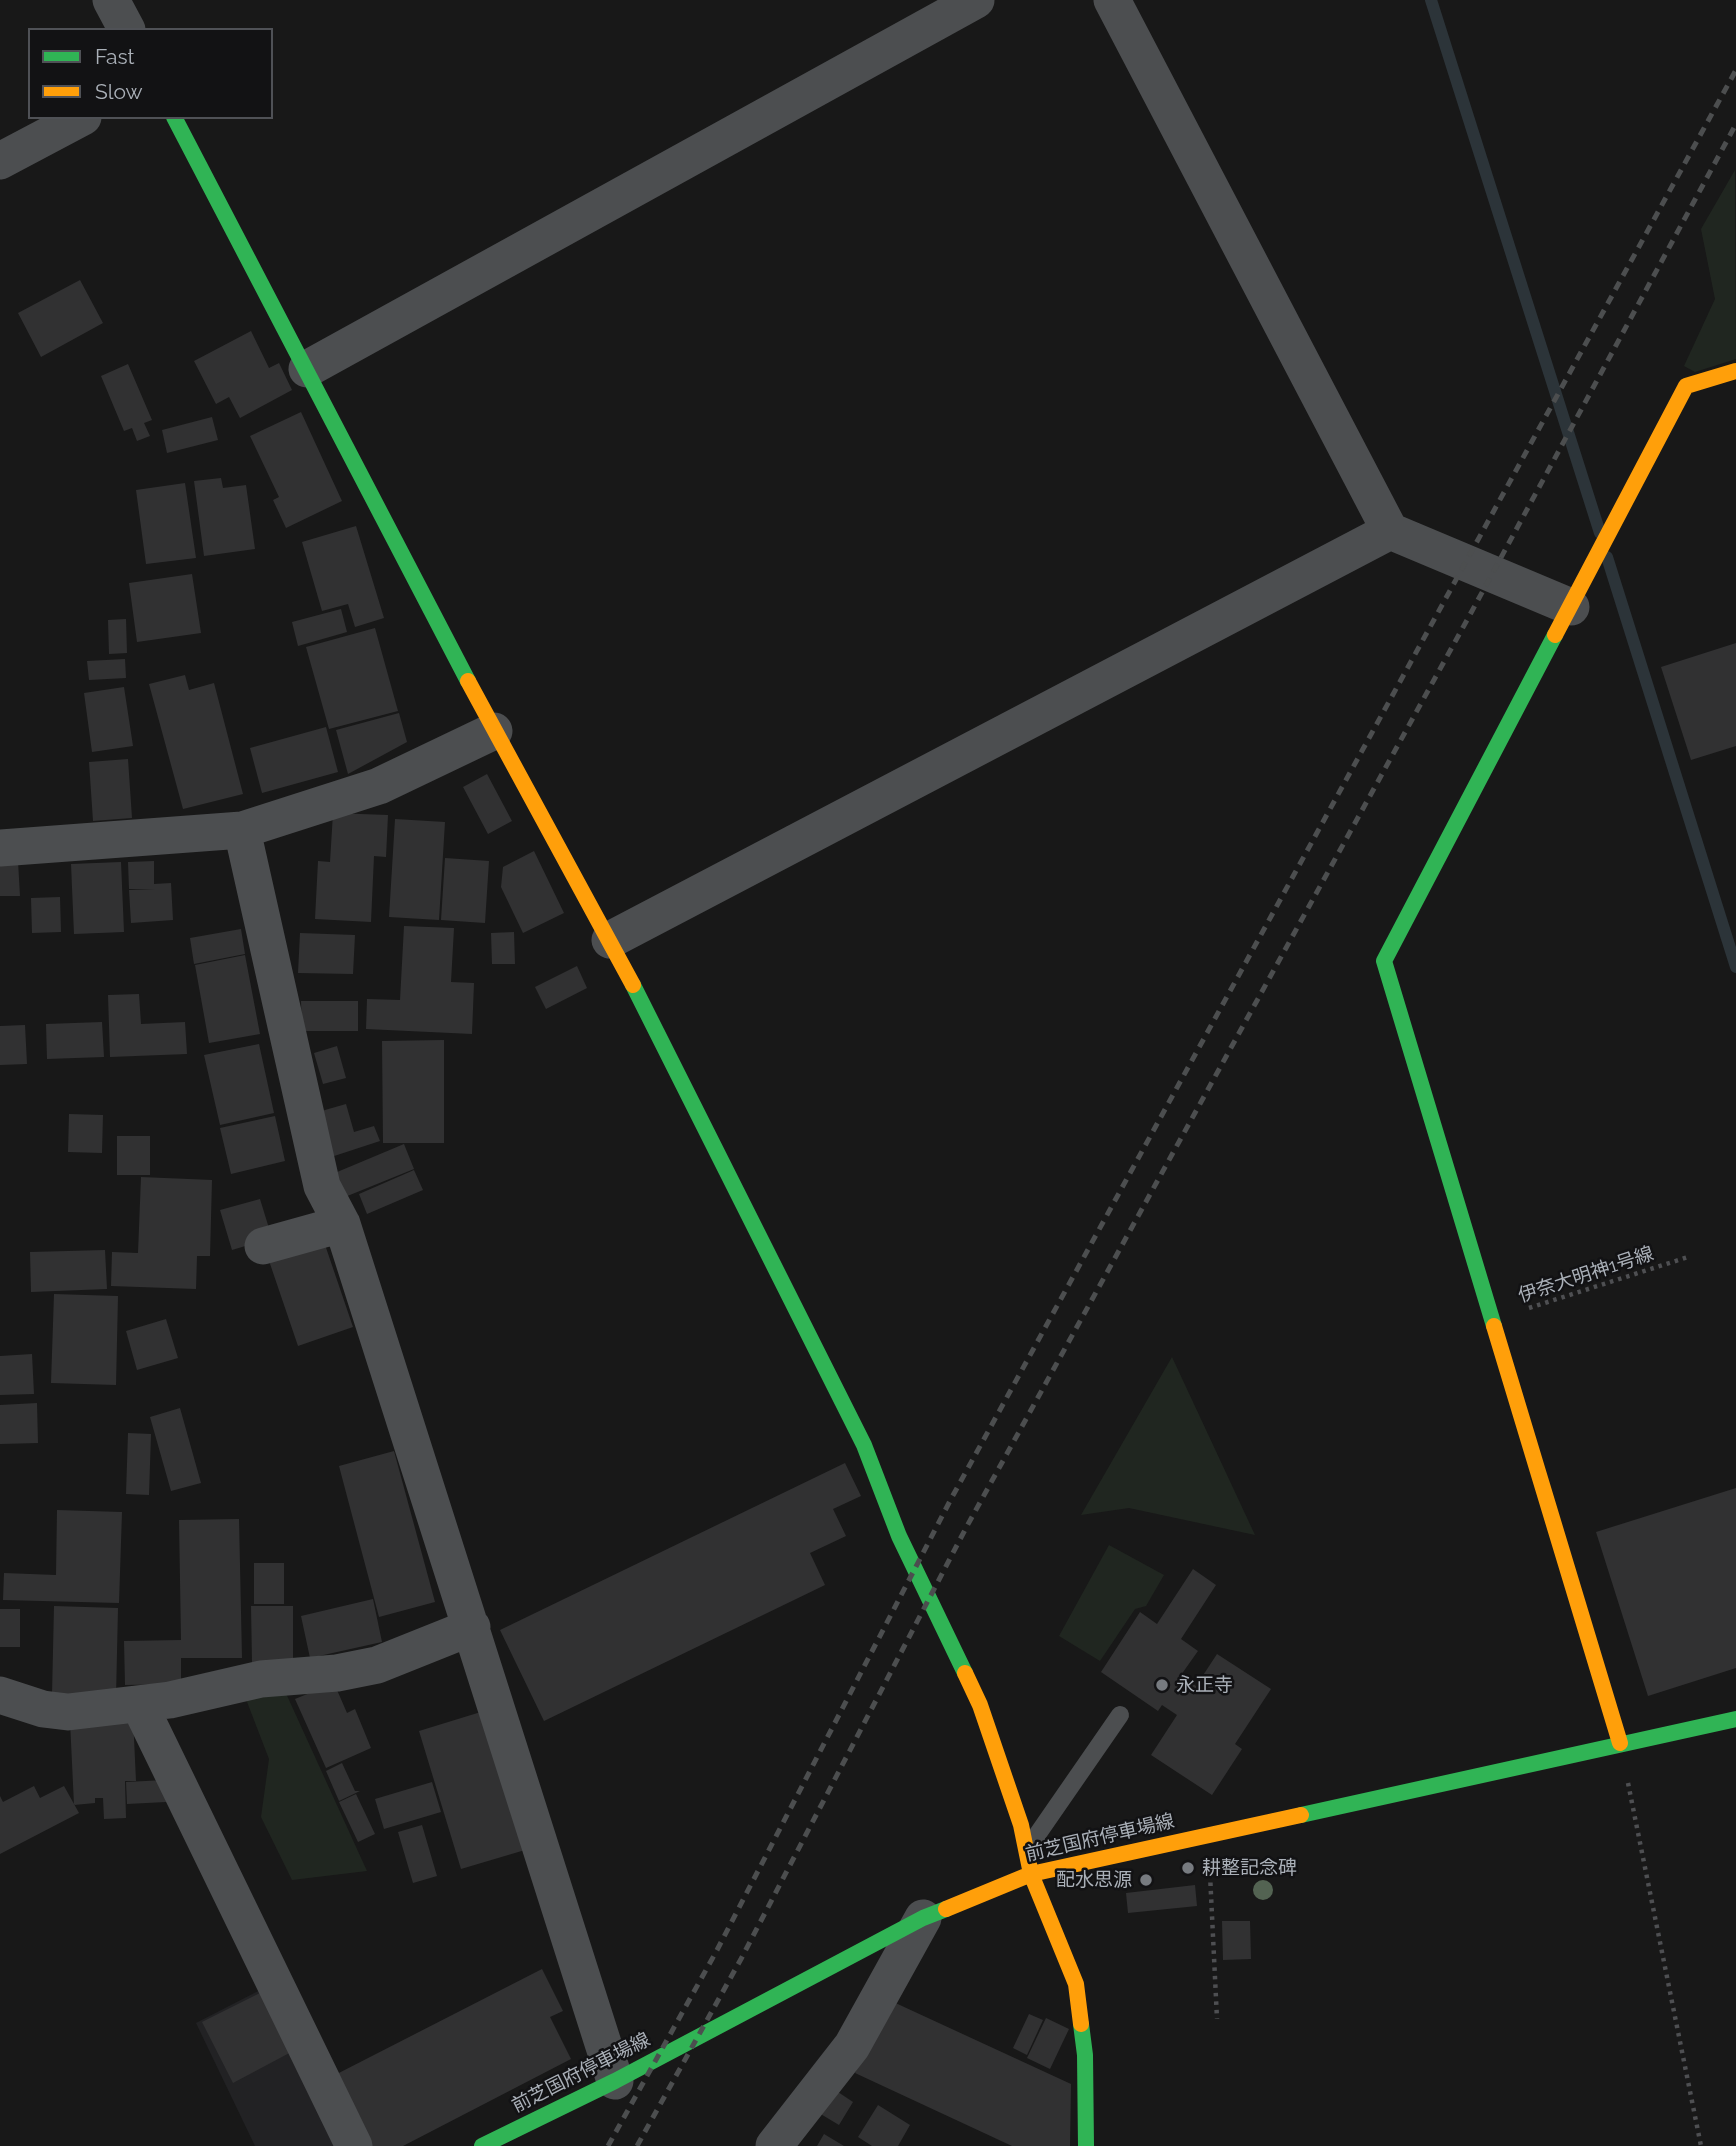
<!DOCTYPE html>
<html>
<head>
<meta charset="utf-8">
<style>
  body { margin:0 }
  #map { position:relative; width:1736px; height:2146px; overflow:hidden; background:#181818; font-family:Raleway,sans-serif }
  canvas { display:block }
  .legend { position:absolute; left:28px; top:28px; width:245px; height:91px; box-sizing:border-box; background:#121214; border:2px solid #4f5156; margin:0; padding:9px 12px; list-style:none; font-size:21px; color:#aab0b8 }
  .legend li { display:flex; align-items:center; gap:14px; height:35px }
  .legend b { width:35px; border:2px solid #4f5156 }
</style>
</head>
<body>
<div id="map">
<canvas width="1736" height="2146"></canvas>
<ul class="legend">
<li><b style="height:9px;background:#30b455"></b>Fast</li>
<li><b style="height:9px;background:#ff9f0a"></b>Slow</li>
</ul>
</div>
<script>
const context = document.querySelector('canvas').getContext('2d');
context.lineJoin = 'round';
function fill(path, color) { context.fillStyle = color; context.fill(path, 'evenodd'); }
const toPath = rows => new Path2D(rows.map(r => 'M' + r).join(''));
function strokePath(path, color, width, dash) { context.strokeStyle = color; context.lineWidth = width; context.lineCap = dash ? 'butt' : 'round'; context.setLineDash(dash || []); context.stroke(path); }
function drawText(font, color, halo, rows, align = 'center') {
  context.font = font + ' Raleway,"Noto Sans JP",sans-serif'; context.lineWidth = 5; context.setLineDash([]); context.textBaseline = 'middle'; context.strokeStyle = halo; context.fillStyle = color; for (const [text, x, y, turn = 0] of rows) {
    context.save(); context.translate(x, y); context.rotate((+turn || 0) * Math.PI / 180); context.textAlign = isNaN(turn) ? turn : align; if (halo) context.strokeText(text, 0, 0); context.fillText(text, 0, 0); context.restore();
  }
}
fill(toPath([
  [266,1987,343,2146,255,2146,196,2023]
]), '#222224');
fill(toPath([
  [1735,170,1736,359,1695,372,1684,366,1715,299,1701,229],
  [1172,1357,1255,1535,1129,1508,1081,1515],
  [1109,1545,1164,1575,1146,1606,1135,1609,1100,1661,1059,1636],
  [284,1689,367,1871,292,1880,261,1817,269,1759,244,1694]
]), '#202620');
strokePath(toPath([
  [1431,0,1600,533],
  [1607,557,1736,967]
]), '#2c3439', 12);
fill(toPath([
  [80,280,103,323,41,357,18,313],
  [251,331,269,368,279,363,292,390,240,418,229,397,216,404,194,361],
  [128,364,152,420,144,423,150,436,137,441,132,428,124,431,101,376],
  [301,412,342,501,286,528,273,500,279,497,250,436],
  [212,417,218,440,167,453,162,430],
  [221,478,223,488,246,485,255,549,204,556,194,481],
  [185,483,196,558,146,564,136,490],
  [356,526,384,618,355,627,348,604,322,611,302,542],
  [192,574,201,633,137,642,129,583],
  [341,609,347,632,298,646,292,622],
  [126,619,127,653,109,654,108,620],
  [375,628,398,711,329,729,306,647],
  [1736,643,1736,746,1691,760,1661,667],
  [125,659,126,678,89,680,87,661],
  [185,675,189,690,214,683,243,794,183,809,149,684],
  [124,687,133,746,92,752,84,693],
  [399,713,407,742,348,774,336,730],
  [326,727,338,772,262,793,250,748],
  [128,759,132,818,93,821,89,762],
  [487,774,512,821,488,834,463,787],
  [333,813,388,815,386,857,374,856,371,922,315,919,318,861,330,862],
  [395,819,445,822,439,920,389,917],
  [534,851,564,913,523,933,501,887,503,867],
  [445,858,489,861,485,923,441,920],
  [0,861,18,861,20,896,0,896],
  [154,861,154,884,171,883,173,920,131,923,129,890,155,889,129,889,128,862],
  [121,862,124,932,74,934,71,864],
  [60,897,61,932,32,933,31,898],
  [404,926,454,928,451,982,474,983,472,1034,366,1029,367,999,400,1000],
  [241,929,245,954,194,964,190,938],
  [514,932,515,964,492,964,491,933],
  [300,933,355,935,353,974,298,973],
  [245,955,260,1034,209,1043,195,965],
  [577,966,587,988,546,1009,535,987],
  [139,994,141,1024,185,1022,187,1054,110,1057,108,995],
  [301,1001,358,1001,358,1031,302,1031],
  [102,1022,104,1057,47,1059,46,1024],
  [25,1025,27,1064,0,1065,0,1026],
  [444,1040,444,1143,383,1143,382,1041],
  [259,1044,274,1113,220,1125,204,1055],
  [337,1046,346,1078,323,1084,314,1053],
  [346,1104,354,1132,374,1126,380,1141,325,1159,311,1114],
  [69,1114,103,1115,102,1153,68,1152],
  [275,1116,285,1161,231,1174,220,1128],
  [117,1136,150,1136,150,1175,117,1175],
  [404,1144,414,1169,340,1199,330,1175],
  [414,1170,423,1190,367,1214,359,1194],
  [141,1177,212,1180,210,1256,197,1256,196,1289,111,1286,112,1252,138,1253],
  [260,1199,272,1238,232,1250,220,1210],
  [321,1233,353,1327,298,1346,266,1252],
  [105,1250,107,1289,31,1292,30,1252],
  [54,1294,118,1296,116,1385,51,1383],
  [166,1319,178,1358,137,1370,126,1331],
  [32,1354,34,1394,0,1395,0,1356],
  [37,1403,38,1443,0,1444,0,1405],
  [180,1408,201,1483,171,1491,150,1417],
  [128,1433,151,1434,149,1495,126,1494],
  [394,1451,435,1602,379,1617,339,1466],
  [845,1463,861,1496,833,1509,846,1536,810,1553,825,1585,544,1721,500,1630],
  [1736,1488,1736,1668,1648,1696,1596,1532],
  [57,1510,122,1512,119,1603,3,1600,4,1573,56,1575],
  [239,1519,242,1658,181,1658,181,1684,125,1685,124,1641,181,1640,179,1520],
  [254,1563,284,1563,284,1604,254,1604],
  [1193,1569,1216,1585,1181,1639,1198,1651,1181,1675,1196,1686,1217,1654,1271,1689,1235,1744,1242,1749,1212,1795,1151,1755,1177,1715,1162,1705,1158,1711,1101,1672,1140,1612,1157,1624],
  [373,1599,382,1642,310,1658,301,1616],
  [54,1606,118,1608,116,1697,52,1695],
  [251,1606,293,1606,293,1663,252,1663],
  [0,1609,20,1609,20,1647,0,1647],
  [334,1683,347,1713,355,1709,371,1748,326,1768,295,1699],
  [484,1711,525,1850,461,1869,419,1731],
  [133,1717,136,1781,125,1781,126,1818,104,1819,103,1798,95,1798,95,1803,74,1805,70,1721],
  [342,1763,355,1791,360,1791,339,1801,326,1771],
  [165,1780,166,1802,127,1804,126,1782],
  [432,1782,441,1812,384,1829,375,1799],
  [34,1786,40,1798,64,1786,79,1813,0,1854,0,1796,3,1802],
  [356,1794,375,1834,358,1842,339,1802],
  [422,1825,437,1876,413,1883,398,1832],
  [1195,1885,1197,1906,1128,1913,1126,1893],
  [1222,1921,1250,1921,1251,1959,1223,1960],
  [542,1969,563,2011,550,2017,571,2059,403,2146,366,2146,331,2077],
  [264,1991,295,2050,233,2083,202,2022],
  [889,2000,1071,2084,1070,2146,1012,2146,855,2073],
  [1029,2014,1043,2020,1027,2055,1013,2048],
  [1046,2018,1069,2029,1050,2069,1027,2058],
  [829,2086,853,2102,839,2125,814,2110],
  [878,2105,910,2125,898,2146,872,2146,858,2137],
  [824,2134,844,2146,817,2146]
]), '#313132');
strokePath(toPath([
  [1529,1308,1688,1257],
  [1628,1783,1701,2146],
  [1210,1874,1217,2019]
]), '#4e4f52', 4.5, [3.5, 5]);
strokePath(toPath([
  [1028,1848,1120,1715]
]), '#4c4e50', 18);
strokePath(toPath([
  [111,0,127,30],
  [1112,0,1390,531,1571,607],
  [0,161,83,117],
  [307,369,976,0],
  [242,830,322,1186,342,1224,615,2081],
  [0,848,242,830,379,786,494,731],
  [610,940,1390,531],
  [263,1246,342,1224],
  [0,1695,43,1709,68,1712,170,1700,261,1679,337,1673,377,1665,472,1627],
  [139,1704,354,2146],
  [774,2146,852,2046,923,1918]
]), '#4c4e50', 37);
strokePath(toPath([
  [174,117,468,681],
  [633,985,864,1445,899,1536,965,1673],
  [1494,1326,1384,961,1555,635],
  [1301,1815,1736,1719],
  [1081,2024,1085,2055,1086,2146],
  [482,2146,615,2081,923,1918,946,1909]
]), '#30b455', 16);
strokePath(toPath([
  [1555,635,1686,386,1736,371],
  [468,681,633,985],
  [1494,1326,1620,1743],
  [965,1673,980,1705,1021,1825,1031,1874,1076,1984,1081,2024],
  [946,1909,1031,1874,1301,1815]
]), '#ff9f0a', 16);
strokePath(toPath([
  [608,2146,716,1952,951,1499,1736,70],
  [637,2146,741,1959,967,1526,1472,611,1736,124]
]), '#4c4e4f', 5, [9, 7]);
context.fillStyle = '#536352';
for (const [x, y] of [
  [1263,1890]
]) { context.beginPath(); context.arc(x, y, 10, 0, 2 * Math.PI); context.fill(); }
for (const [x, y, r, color] of [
  [1162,1685,7,"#777b80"],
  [1188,1868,7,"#777b80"],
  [1146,1880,7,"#777b80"]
]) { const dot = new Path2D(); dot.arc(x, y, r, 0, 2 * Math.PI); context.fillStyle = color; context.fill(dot); strokePath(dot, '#121214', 2.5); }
drawText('19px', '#aab0b8', '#121214', [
  ["伊奈大明神1号線",1586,1275,-18],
  ["前芝国府停車場線",1100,1838,-13],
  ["前芝国府停車場線",581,2073,-27]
]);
drawText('19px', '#aab0b8', '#121214', [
  ["永正寺",1176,1685],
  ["耕整記念碑",1202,1868],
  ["配水思源",1132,1880,"right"]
], 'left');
</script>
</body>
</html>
